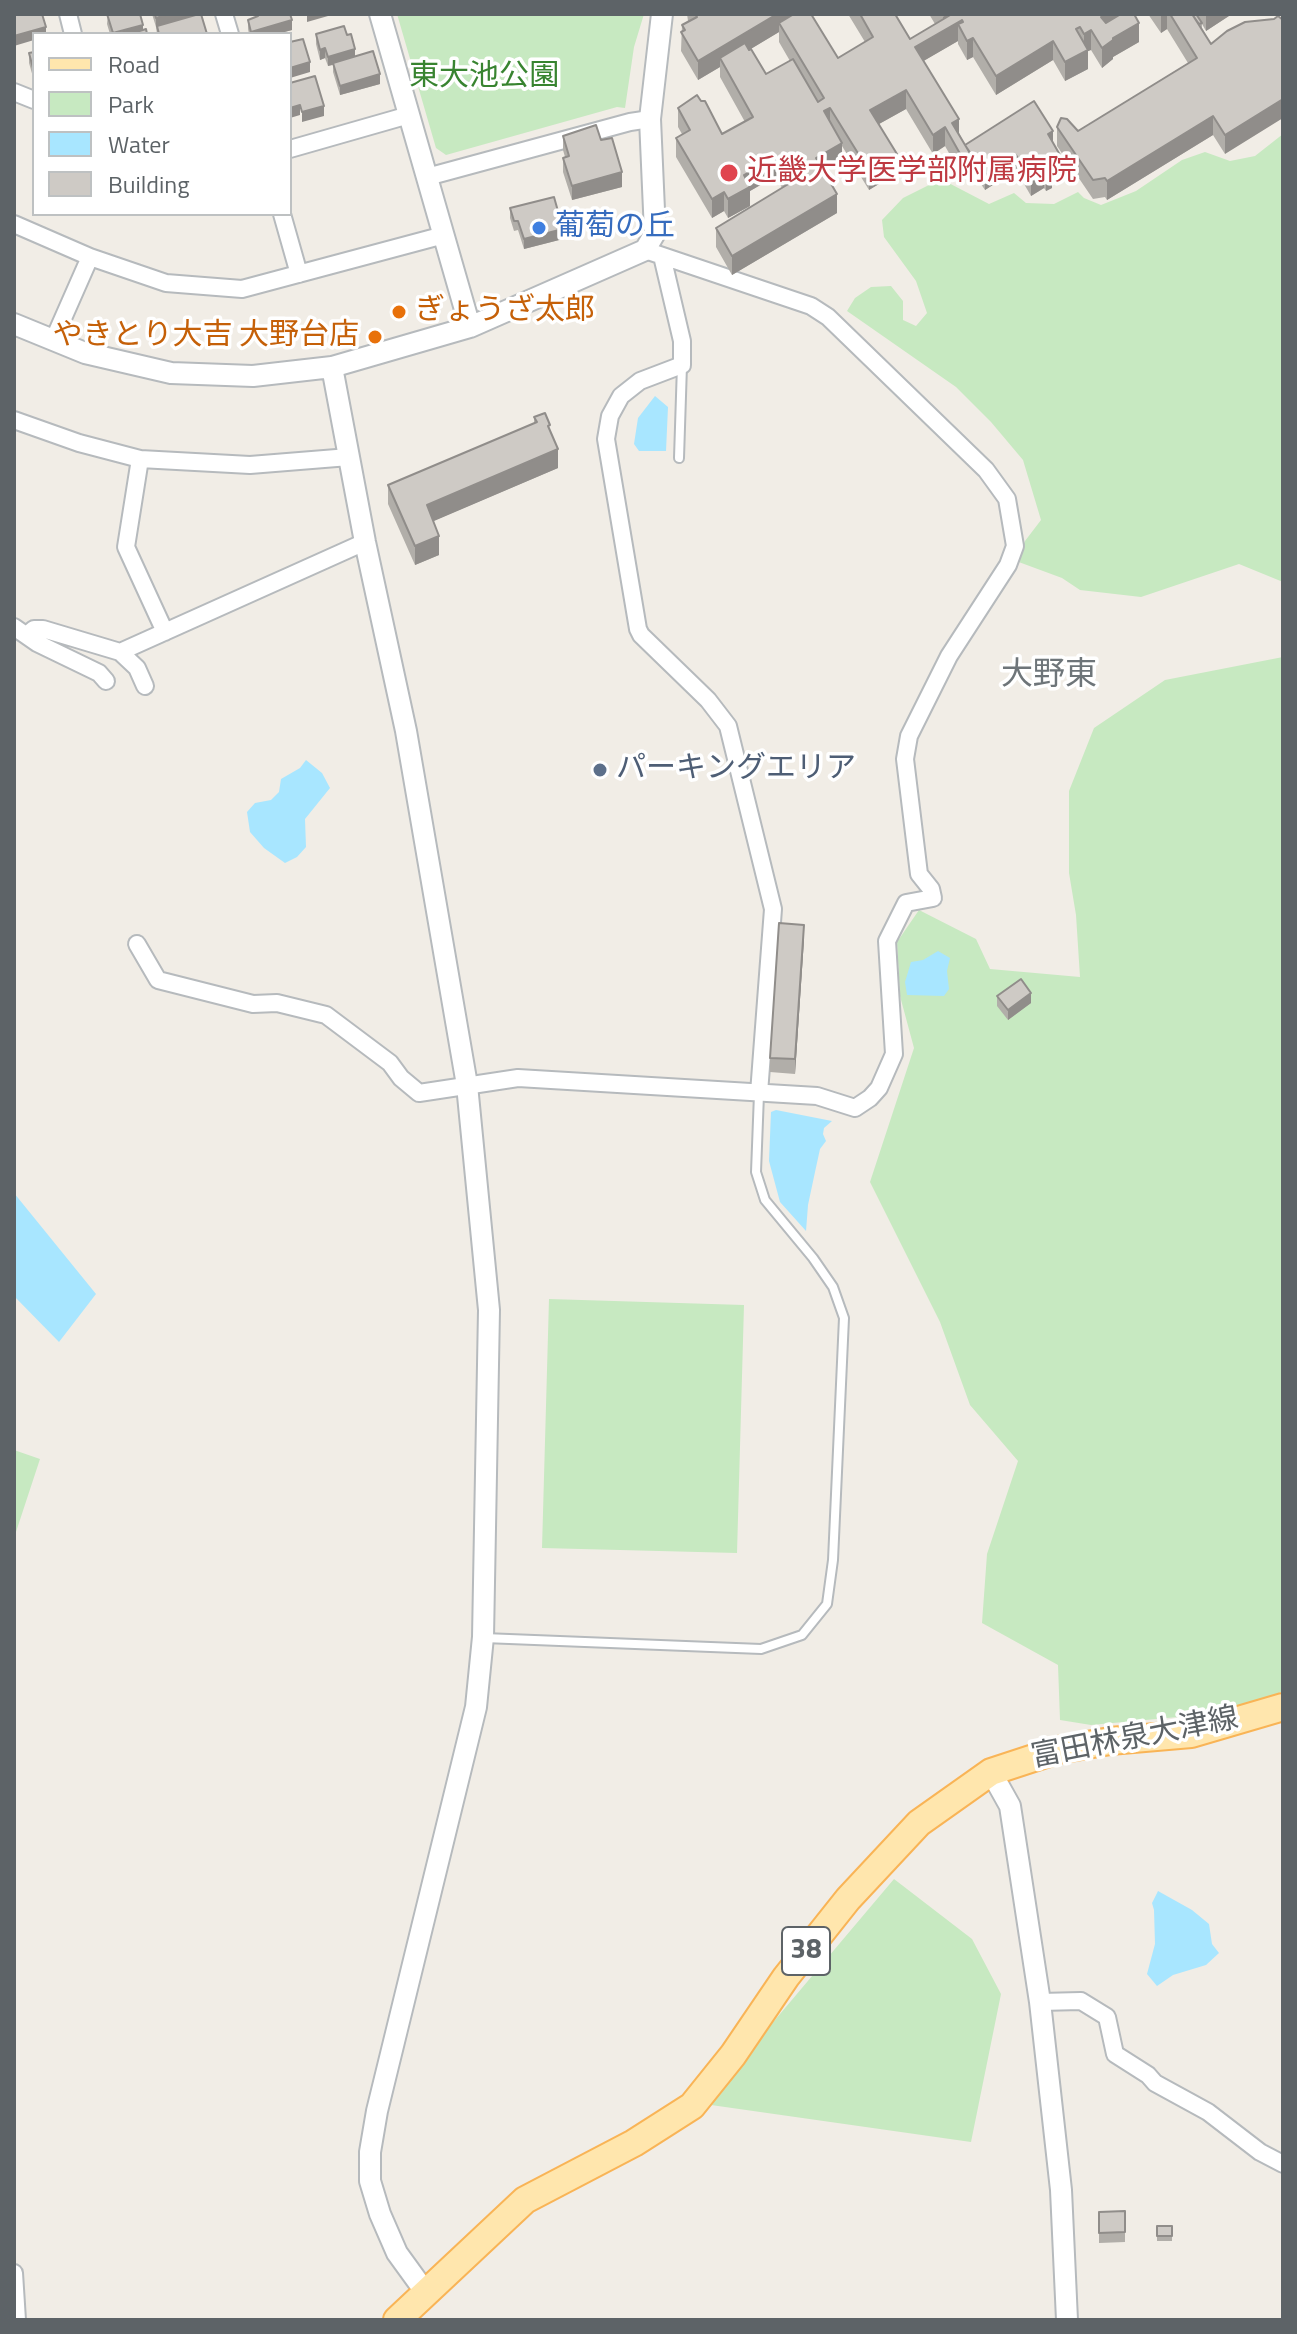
<!DOCTYPE html>
<html>
<head>
<meta charset="utf-8">
<style>
  body { margin:0 }
  #map { position:relative; width:1297px; height:2334px; overflow:hidden; background:#f1ede6; font-family:"Titillium Web",sans-serif }
  canvas { display:block }
  .frame { position:absolute; inset:0; border:16px solid #5d6367; pointer-events:none }
  .legend { position:absolute; left:32px; top:32px; width:260px; height:184px; box-sizing:border-box; background:#fff; border:2px solid #bec1c2; margin:0; padding:10px 14px; list-style:none; font-size:24px; color:#5d6367 }
  .legend li { display:flex; align-items:center; gap:16px; height:40px }
  .legend b { width:40px; border:2px solid #bec1c2 }
</style>
</head>
<body>
<div id="map">
<canvas width="1297" height="2334"></canvas>
<div class="frame"></div>
<ul class="legend">
<li><b style="height:10px;background:#ffe6ad"></b>Road</li>
<li><b style="height:22px;background:#c7e9c1"></b>Park</li>
<li><b style="height:22px;background:#a8e6ff"></b>Water</li>
<li><b style="height:22px;background:#cecac5"></b>Building</li>
</ul>
</div>
<script>
const context = document.querySelector('canvas').getContext('2d');
context.lineJoin = 'round';
function fill(path, color) { context.fillStyle = color; context.fill(path, 'evenodd'); }
const toPath = rows => new Path2D(rows.map(r => 'M' + r).join(''));
function strokePath(path, color, width, dash) { context.strokeStyle = color; context.lineWidth = width; context.lineCap = dash ? 'butt' : 'round'; context.setLineDash(dash || []); context.stroke(path); }
function drawText(font, color, halo, rows, align = 'center') {
  context.font = font + ' "Titillium Web","Noto Sans JP",sans-serif'; context.lineWidth = 7; context.setLineDash([]); context.textBaseline = 'middle'; context.strokeStyle = halo; context.fillStyle = color; for (const [text, x, y, turn = 0] of rows) {
    context.save(); context.translate(x, y); context.rotate((+turn || 0) * Math.PI / 180); context.textAlign = isNaN(turn) ? turn : align; if (halo) context.strokeText(text, 0, 0); context.fillText(text, 0, 0); context.restore();
  }
}
fill(toPath([
  [397,14,644,14,634,47,625,108,617,107,446,155,436,148],
  [1283,134,1283,582,1239,564,1141,597,1080,590,1062,578,1016,561,1025,541,1041,520,1023,460,991,422,956,387,847,311,855,298,871,287,891,286,903,301,903,320,916,326,927,313,916,281,884,237,882,220,903,198,941,179,989,204,1014,193,1026,203,1054,204,1078,192,1084,198,1101,205,1136,191,1182,160,1205,152,1230,161,1255,156],
  [1283,657,1283,1691,1255,1704,1178,1717,1091,1725,1060,1720,1058,1665,982,1623,987,1554,1018,1461,970,1405,940,1322,870,1182,914,1048,900,996,897,942,919,910,976,939,990,969,1080,977,1076,915,1069,873,1069,791,1094,728,1165,680],
  [549,1299,744,1305,737,1553,542,1548],
  [14,1450,40,1459,14,1538],
  [894,1879,972,1939,1001,1994,971,2142,704,2104]
]), '#c7e9c1');
fill(toPath([
  [655,396,668,407,666,451,639,451,634,444,638,418],
  [306,760,322,773,330,788,305,819,306,847,297,857,285,863,264,848,250,832,247,812,255,803,271,800,279,792,281,779,300,768],
  [938,951,950,958,947,971,949,989,944,996,907,995,905,982,911,962,923,960],
  [776,1110,832,1121,824,1128,823,1134,826,1141,820,1149,815,1172,808,1205,806,1231,780,1202,769,1161,771,1112],
  [14,1193,96,1294,59,1342,14,1296],
  [1158,1891,1192,1910,1209,1924,1212,1944,1219,1953,1206,1965,1173,1975,1157,1986,1147,1974,1155,1944,1154,1910,1152,1903]
]), '#a8e6ff');
const service = toPath([
  [679,458,682,365],
  [484,1638,761,1649,802,1635,827,1604,833,1560,844,1318,833,1287,813,1258,765,1200,756,1172,759,1094]
]);
const minor = toPath([
  [68,14,73,34],
  [224,14,230,34],
  [14,92,34,100],
  [290,149,409,115],
  [427,177,630,122,650,119],
  [282,214,299,274],
  [14,224,90,257,166,283,242,289,444,235],
  [662,256,682,341,682,365,640,381,621,396,610,416,606,439,638,629,641,635,708,700,728,726,773,909,759,1093],
  [53,341,90,257],
  [14,420,79,443,140,459,250,465,349,457],
  [140,459,126,547,165,632],
  [14,627,37,643,99,673,106,681],
  [28,634,34,629,43,629,120,652,137,668,145,686],
  [120,652,365,542],
  [137,944,158,980,253,1004,277,1003,326,1015,390,1063,401,1078,419,1093,518,1078,817,1096,855,1108,870,1098,879,1088,894,1054,887,941,906,903,933,898,931,889,919,874,905,759,909,736,949,656,1008,565,1015,546,1007,499,986,470,828,317,811,306,645,250],
  [1040,2002,1081,2001,1107,2017,1115,2054,1148,2075,1155,2083,1208,2112,1260,2152,1283,2164],
  [14,2273,17,2320]
]);
const tertiary = toPath([
  [380,14,470,327],
  [14,324,85,353,171,373,253,376,332,367,470,327,645,250,655,233,650,119,662,14],
  [332,367,365,542,406,731,467,1085,489,1310,483,1637,476,1707,377,2111,370,2152,370,2181,380,2214,397,2253,426,2293],
  [991,1772,1010,1806,1040,2002,1061,2190,1067,2320]
]);
const primary = toPath([
  [397,2320,525,2200,634,2143,692,2106,733,2055,786,1977,848,1899,919,1823,991,1772,1058,1750,1110,1741,1191,1734,1283,1707]
]);
strokePath(service, '#b6babd', 12);
strokePath(minor, '#b6babd', 20);
strokePath(tertiary, '#b6babd', 24);
strokePath(primary, '#f9b456', 30);
strokePath(service, '#fff', 8);
strokePath(minor, '#fff', 16);
strokePath(tertiary, '#fff', 20);
strokePath(primary, '#ffe6ad', 26);
fill(toPath([
  [108,14,143,30,147,34,110,34,107,24],
  [152,14,189,14,189,17,207,34,157,34,156,27],
  [256,14,290,14,292,30,277,34,249,34,248,29,248,20,256,17],
  [687,14,811,14,838,58,865,42,848,14,895,14,910,39,935,24,929,14,1134,14,1139,42,1113,57,1113,59,1102,68,1091,50,1088,51,1088,69,1065,81,1053,60,996,95,973,57,967,60,958,44,958,41,923,61,965,145,1053,143,1064,177,1052,183,1052,188,1046,191,1044,188,1031,196,1016,170,985,190,971,169,971,174,963,178,945,146,933,154,906,109,879,124,897,173,869,190,842,146,842,162,824,172,837,213,732,275,716,247,716,228,782,188,776,176,750,191,750,206,728,218,724,211,712,218,676,157,676,138,682,134,678,127,678,108,722,134,745,122,720,77,720,67,698,80,681,51,682,25,688,21],
  [779,32,779,42,790,61,766,74,749,50],
  [1148,14,1232,14,1206,31,1202,24,1202,28,1211,44,1227,31,1225,154,1213,135,1107,200,1105,197,1093,199,1057,146,1057,127,1078,131,1188,63,1167,29,1161,33],
  [316,34,355,56,380,84,340,95,333,72,333,65,328,66,325,58,320,60,316,44],
  [34,52,34,77,33,77,29,63,29,53],
  [563,136,622,187,572,200,563,172,563,158,565,157,563,150],
  [510,208,563,239,524,249,518,230,514,231,510,218],
  [534,417,550,431,558,468,433,521,439,555,415,565,388,504,388,485,534,423],
  [804,939,795,1074,770,1072,770,1058],
  [997,996,1031,1003,1008,1020,997,1006],
  [1125,2211,1125,2242,1099,2243,1099,2212],
  [1157,2226,1172,2226,1172,2241,1157,2241]
]), '#b1aea9');
fill(toPath([
  [169,14,189,14,189,18,156,27,156,18],
  [307,14,335,14,307,22],
  [777,14,809,14,779,23,779,32,724,65,720,58,720,67,698,80,698,61],
  [947,14,956,14,962,20,962,32,958,24,958,41,915,66,915,47,943,31,943,17],
  [1106,14,1124,14,1101,36,1101,17],
  [1161,14,1167,14,1167,29,1161,33],
  [1209,14,1232,14,1206,31,1206,16],
  [292,20,292,30,277,34,251,34,251,32],
  [1139,23,1139,42,1113,57,1113,59,1102,68,1102,48,1113,38],
  [143,25,143,34,113,34],
  [46,27,46,34,34,34,34,40,14,46,14,36],
  [1091,30,1091,50,1088,51,1088,69,1065,81,1065,62,1084,52,1084,34],
  [973,38,973,57,967,60,967,41],
  [1053,41,1053,60,996,95,996,76],
  [325,48,325,58,320,60,320,50],
  [355,49,355,58,328,66,328,57],
  [310,62,310,72,290,78,290,68],
  [380,74,380,84,340,95,340,86],
  [906,90,906,109,870,129,870,110],
  [1283,99,1283,118,1225,154,1225,135],
  [300,105,300,115,290,118,290,108],
  [324,106,324,116,302,122,302,112],
  [830,108,830,127,824,111],
  [1213,116,1213,135,1107,200,1107,181],
  [959,119,959,138,952,123],
  [945,127,945,146,933,154,933,135],
  [1053,131,1053,145,1048,134],
  [842,143,842,162,816,177,816,158],
  [897,154,897,173,869,190,869,171],
  [971,155,971,174,963,178,963,159],
  [1016,155,1016,170,985,190,985,175],
  [776,157,776,176,750,191,750,206,728,218,728,199,744,175],
  [1064,162,1064,177,1052,183,1052,188,1046,191,1046,177,1050,170],
  [622,172,622,187,572,200,572,186],
  [1044,174,1044,188,1031,196,1031,181],
  [724,192,724,211,712,218,712,199],
  [837,194,837,213,732,275,732,256],
  [563,229,563,239,524,249,524,239],
  [558,449,558,468,427,524,427,505],
  [439,536,439,555,415,565,415,546],
  [804,925,804,939,795,1074,795,1059],
  [1031,993,1031,1003,1008,1020,1008,1010]
]), '#908d8a');
const building = toPath([
  [14,14,42,14,46,27,14,36,14,14],
  [107,14,140,14,143,25,113,33,107,14],
  [155,14,169,14,156,18,155,14],
  [199,14,201,14,207,34,159,34,157,26,199,14],
  [257,14,290,14,292,20,251,32,248,20,258,16,257,14],
  [695,14,777,14,698,61,681,32,685,30,682,25,697,17,695,14],
  [794,14,811,14,838,58,873,37,860,14,895,14,910,39,952,14,1106,14,1101,17,1106,23,1121,14,1134,14,1139,23,1113,38,1113,40,1102,48,1091,30,1084,34,1080,27,1076,29,1088,50,1065,62,1053,41,996,76,973,38,967,41,958,24,963,22,962,20,915,47,959,119,952,123,971,155,963,159,945,127,933,135,906,90,870,110,897,154,869,171,830,108,824,111,842,143,816,158,837,194,732,256,716,228,790,183,776,157,744,175,750,187,728,199,724,192,712,199,676,138,690,130,678,108,697,95,701,101,705,101,722,134,753,117,720,58,745,43,749,50,751,49,766,74,793,59,818,102,824,98,779,23,794,14],
  [1170,14,1192,14,1211,44,1227,31,1245,22,1274,19,1278,16,1283,20,1283,99,1225,135,1213,116,1107,181,1105,178,1093,180,1057,127,1061,118,1067,119,1078,131,1197,58,1170,14],
  [1192,14,1196,14,1202,23,1199,24,1192,14],
  [344,26,347,35,351,34,355,49,328,57,325,48,320,50,316,34,344,26],
  [146,29,147,34,130,34,146,29],
  [303,39,310,62,290,68,290,42,303,39],
  [373,51,380,74,340,86,333,63,373,51],
  [34,52,34,67,33,68,29,53,34,52],
  [315,76,324,106,302,112,300,105,290,108,290,83,315,76],
  [1034,101,1053,131,1048,134,1064,162,1050,170,1052,173,1046,177,1044,174,1031,181,1016,155,985,175,965,145,1034,101],
  [596,125,601,140,612,138,622,172,572,186,563,158,569,156,563,136,596,125],
  [554,197,563,229,524,239,518,221,514,221,510,208,554,197],
  [545,413,550,425,548,426,558,449,427,505,439,536,415,546,388,485,537,422,534,417,545,413],
  [779,923,804,925,795,1059,770,1058,779,923],
  [1021,979,1031,993,1008,1010,997,996,1021,979],
  [1125,2211,1125,2232,1099,2233,1099,2212,1125,2211],
  [1157,2226,1172,2226,1172,2236,1157,2236,1157,2226]
]);
fill(building, '#cecac5');
strokePath(building, '#908d8a', 2);
for (const [x, y, r, color] of [
  [729,173,10,"#e0444e"],
  [539,228,8,"#3f7fe0"],
  [399,312,8,"#e8710a"],
  [375,337,8,"#e8710a"],
  [600,770,8,"#5c6f8a"]
]) { const dot = new Path2D(); dot.arc(x, y, r, 0, 2 * Math.PI); context.fillStyle = color; context.fill(dot); strokePath(dot, '#fff', 3); }
for (const [x, y, w] of [
  [806,1951,48]
]) { const box = new Path2D(); box.roundRect(x - w / 2, y - 24, w, 48, 6); context.fillStyle = '#fff'; context.fill(box); strokePath(box, '#5d6367', 2); }
drawText('bold 28px', '#5d6367', null, [
  ["38",806,1951]
]);
drawText('30px', '#388430', '#fff', [
  ["東大池公園",484,78]
]);
drawText('30px', '#be3a42', '#fff', [
  ["近畿大学医学部附属病院",747,173]
], 'left');
drawText('30px', '#366cbe', '#fff', [
  ["葡萄の丘",555,228]
], 'left');
drawText('30px', '#c56008', '#fff', [
  ["ぎょうざ太郎",415,312],
  ["やきとり大吉 大野台店",359,337,"right"]
], 'left');
drawText('30px', '#4e5e75', '#fff', [
  ["パーキングエリア",616,770]
], 'left');
drawText('30px', '#5d6367', '#fff', [
  ["富田林泉大津線",1135,1739,-11]
]);
drawText('32px', '#6e7579', '#fff', [
  ["大野東",1049,676]
]);
</script>
</body>
</html>
